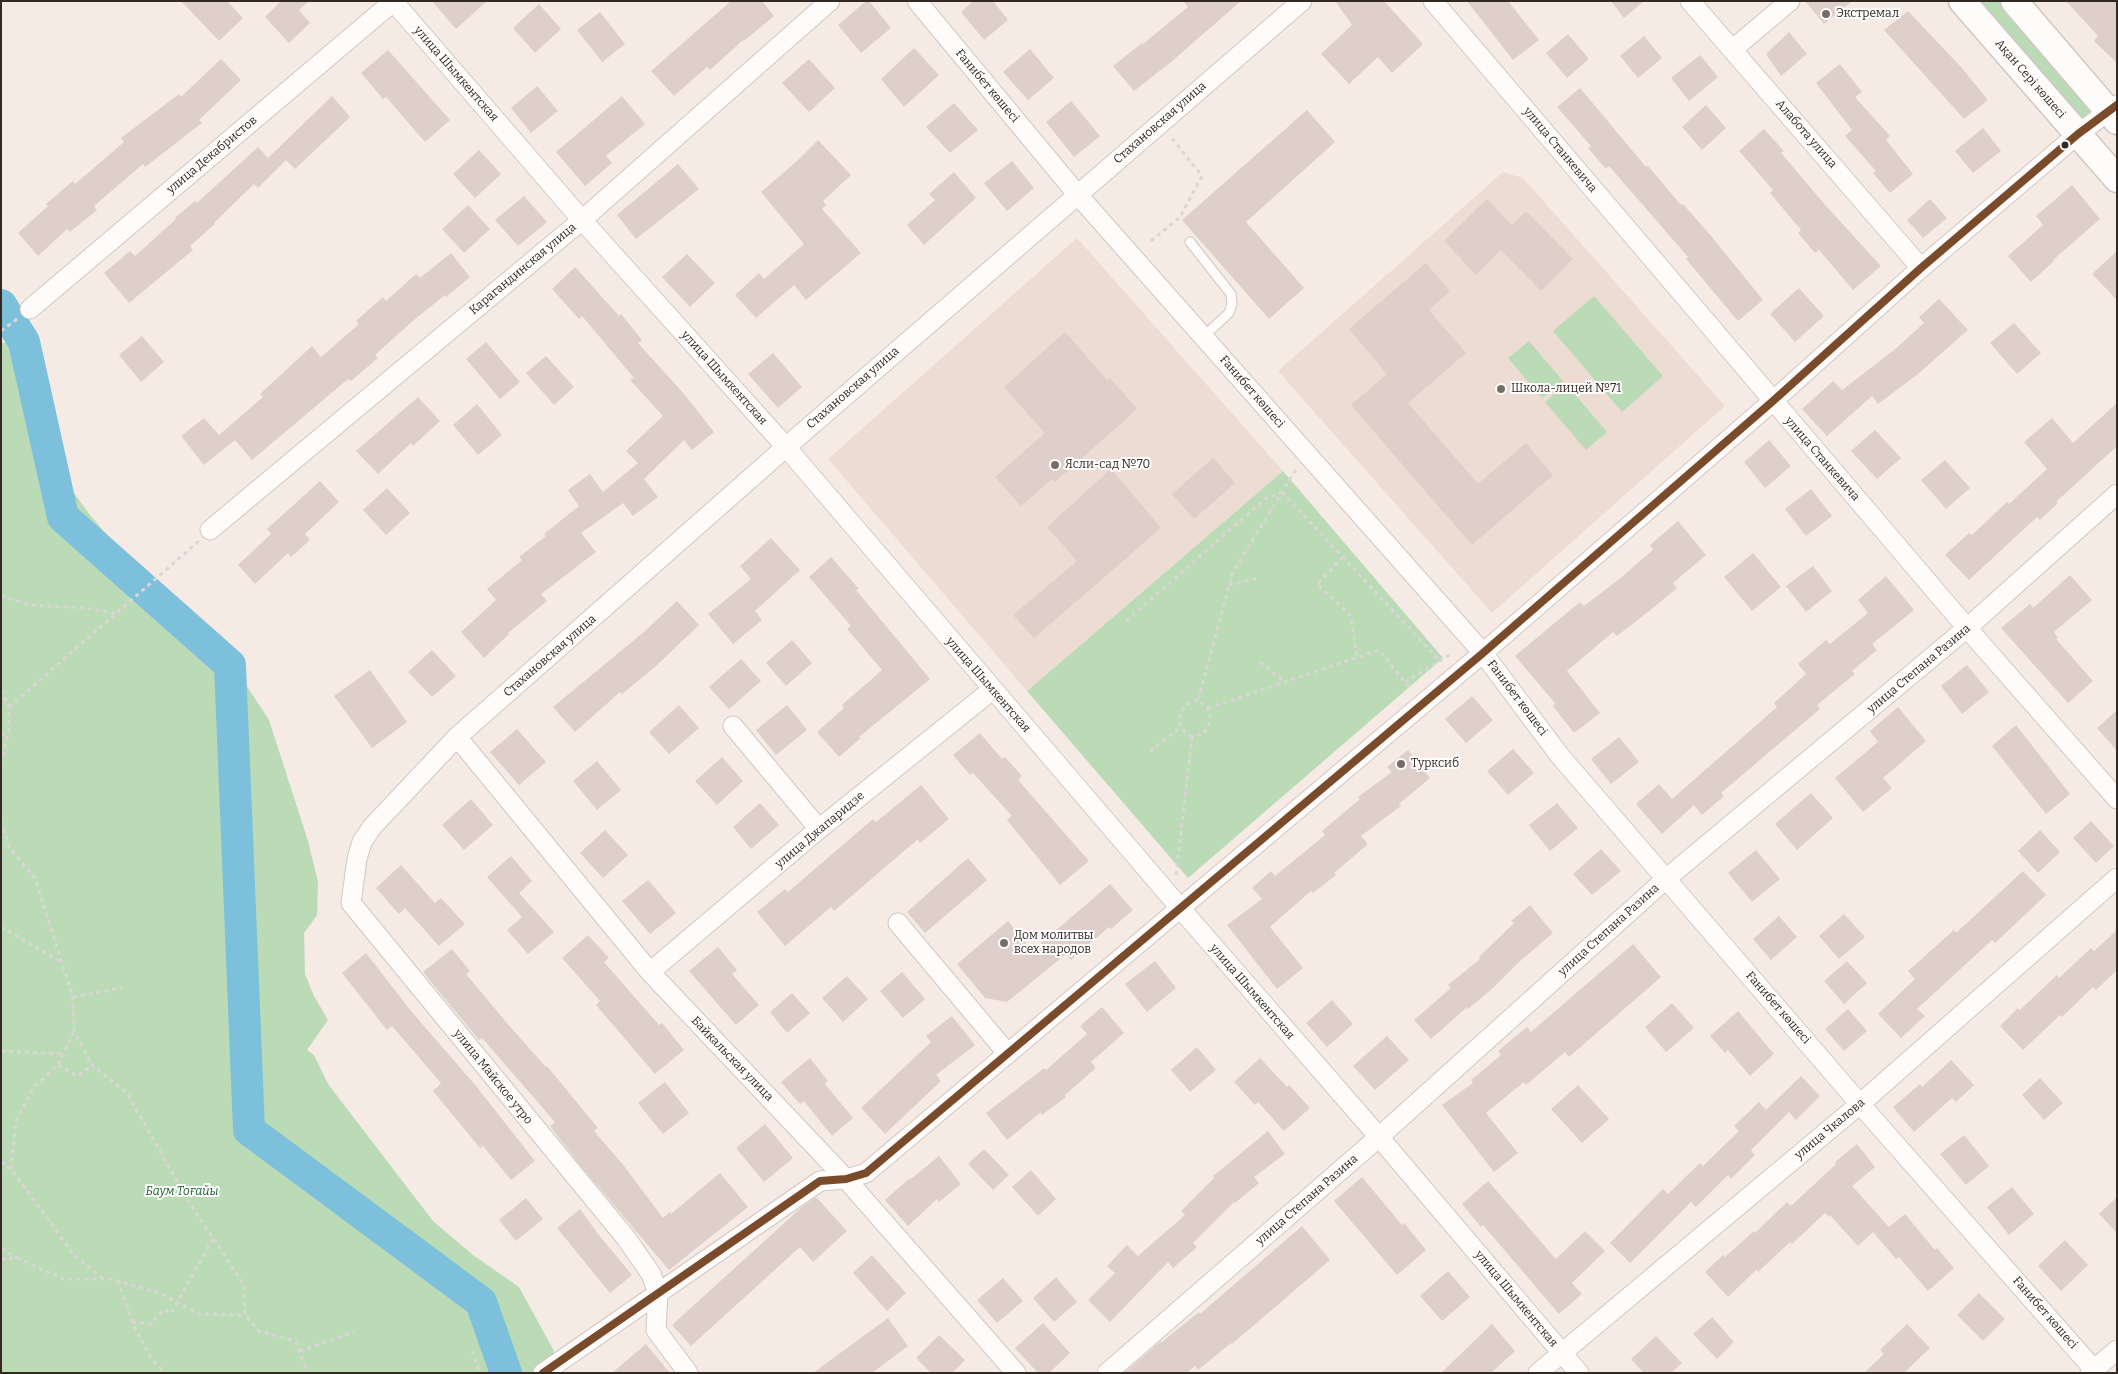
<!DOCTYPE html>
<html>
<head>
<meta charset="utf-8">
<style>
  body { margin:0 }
  #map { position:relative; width:2118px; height:1374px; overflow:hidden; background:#f6eae4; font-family:Bitter,serif }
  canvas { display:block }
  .frame { position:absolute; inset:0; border:2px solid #332923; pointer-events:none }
</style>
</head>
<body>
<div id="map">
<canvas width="2118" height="1374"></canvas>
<div class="frame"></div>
</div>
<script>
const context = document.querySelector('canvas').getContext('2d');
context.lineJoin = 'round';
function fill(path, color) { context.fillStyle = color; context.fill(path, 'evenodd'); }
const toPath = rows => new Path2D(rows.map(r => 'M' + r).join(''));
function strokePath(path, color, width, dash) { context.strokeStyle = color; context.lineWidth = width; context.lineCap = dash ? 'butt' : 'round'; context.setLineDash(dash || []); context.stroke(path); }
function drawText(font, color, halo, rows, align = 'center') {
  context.font = font + ' Bitter,serif'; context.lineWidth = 4; context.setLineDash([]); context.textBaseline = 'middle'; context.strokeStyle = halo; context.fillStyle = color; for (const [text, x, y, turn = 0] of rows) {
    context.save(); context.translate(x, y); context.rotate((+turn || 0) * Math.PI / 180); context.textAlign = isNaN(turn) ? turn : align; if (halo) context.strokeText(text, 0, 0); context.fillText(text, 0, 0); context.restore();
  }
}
fill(toPath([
  [1503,172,1523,178,1725,406,1492,613,1278,371],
  [1077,238,1283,471,1027,691,828,459]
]), '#eddcd4');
fill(toPath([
  [1972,1,2000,1,2097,110,2079,123],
  [1594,296,1663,376,1622,412,1553,331],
  [1529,341,1563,381,1542,398,1508,358],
  [8,342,17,355,32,435,90,515,189,630,237,671,269,720,308,841,318,882,317,915,304,933,305,974,314,996,328,1020,307,1050,314,1055,328,1084,433,1221,473,1255,519,1287,560,1362,558,1373,1,1373,1,343],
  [1566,384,1607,432,1586,450,1545,402],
  [1283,471,1443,658,1188,878,1027,691]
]), '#bbdbb7');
strokePath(toPath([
  [1,305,24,342,63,517,230,665,249,1130,481,1302,506,1373]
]), '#7cc0dc', 32);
fill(toPath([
  [181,1,227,1,243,18,219,41],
  [281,1,309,1,299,10,310,23,289,43,265,17],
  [432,1,487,1,456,29],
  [731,1,762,1,774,16,744,41,743,40,710,70,707,67,674,96,651,71],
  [866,1,869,1,891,28,861,53,838,25],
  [973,1,993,1,1008,20,984,40,961,12],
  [1183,1,1241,1,1171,62,1134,91,1113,66,1142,43,1143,44,1188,7],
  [1335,1,1384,1,1423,44,1392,73,1378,57,1349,84,1321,54,1352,25],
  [1467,1,1508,1,1539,40,1513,60],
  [1611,1,1644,1,1624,18],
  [1805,1,1852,1,1824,24],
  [2066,1,2117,1,2117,63,2094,41,2098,36],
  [539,4,561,29,535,53,513,28],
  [1908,11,1961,67,1988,100,1964,119,1884,30],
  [600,12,625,44,602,62,577,30],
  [1789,32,1807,54,1781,76,1766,54],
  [1568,34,1589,59,1567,78,1546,53],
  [1644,36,1662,58,1638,78,1620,56],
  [914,48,939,75,904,107,881,79],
  [1030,49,1054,78,1028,100,1003,72],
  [388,50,450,120,425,142,386,97,383,99,361,73],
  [1700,55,1718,77,1689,101,1671,78],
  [221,59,241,80,199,120,202,123,145,167,143,164,94,206,97,210,70,232,67,229,38,256,18,233,48,206,46,204,73,181,75,184,124,142,121,138,179,94,181,97],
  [809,59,835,88,809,112,782,83],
  [1840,64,1862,92,1855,97,1890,136,1886,140,1913,174,1890,193,1873,173,1876,171,1845,136,1852,130,1816,83],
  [537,86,558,111,531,133,511,108],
  [1580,88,1646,167,1648,166,1681,205,1683,204,1712,237,1763,300,1738,321,1686,259,1688,257,1609,166,1606,169,1588,148,1591,146,1557,107],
  [332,96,350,117,295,169,286,160,258,188,254,184,214,223,215,224,190,246,193,250,129,303,104,273,130,251,135,256,176,219,175,218,195,201,197,203,258,147,268,158],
  [622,96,645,124,606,156,612,163,585,186,556,152],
  [1071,101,1100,136,1074,157,1046,122],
  [954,103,978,130,950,153,926,127],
  [1706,105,1726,128,1702,150,1682,127],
  [1307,110,1335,142,1246,222,1304,288,1269,319,1182,220],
  [1983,128,2001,151,1973,173,1955,151],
  [1764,129,1784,151,1781,153,1827,207,1881,266,1853,290,1819,250,1815,253,1798,233,1801,230,1770,193,1773,190,1739,151],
  [818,140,851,175,823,201,826,205,822,209,861,253,806,300,794,285,756,318,735,295,759,273,764,279,804,244,761,192,796,162],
  [479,150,501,174,475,198,453,174],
  [1012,161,1034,188,1007,211,984,183],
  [678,164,699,189,636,239,617,215],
  [954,172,976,198,924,245,907,225,935,200,929,194],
  [2072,185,2100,219,2053,260,2054,261,2031,282,2008,256,2043,225,2036,216],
  [524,196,547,222,518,246,495,220],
  [1487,199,1512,225,1526,211,1573,259,1541,291,1501,250,1476,275,1444,241],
  [1930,199,1947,218,1923,238,1907,220],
  [468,205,490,229,464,253,442,229],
  [2117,251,2117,300,2092,274],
  [451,253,470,277,446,297,445,295,414,320,375,355,378,358,351,381,348,379,252,460,235,440,204,465,181,436,204,418,219,435,263,397,260,394,312,346,321,357,359,324,356,321,383,297,386,301,416,274,420,278],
  [687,254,715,283,690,307,662,277],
  [1426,263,1450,291,1429,310,1466,353,1408,403,1478,484,1526,443,1553,475,1472,545,1351,405,1387,374,1349,329],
  [575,267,619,316,621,314,642,340,638,343,685,395,714,432,692,450,684,440,644,479,658,497,633,516,623,503,581,533,596,552,541,594,547,601,508,633,509,634,484,658,461,632,496,600,487,589,522,560,519,557,546,536,544,534,579,506,568,490,590,474,603,492,638,463,626,451,663,416,630,380,634,378,582,316,579,319,552,289],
  [1799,288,1824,316,1795,342,1770,314],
  [1939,299,1968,330,1918,374,1878,404,1872,396,1827,436,1802,409,1833,381,1842,390,1894,350,1924,323,1919,317],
  [2014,323,2041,353,2017,374,1990,343],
  [1065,332,1107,380,1110,378,1137,409,1055,482,1052,479,1021,506,995,477,1045,433,1004,387],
  [142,336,164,362,141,382,119,355],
  [486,342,520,382,500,399,466,359],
  [773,353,802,387,778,408,748,374],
  [546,356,574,387,554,405,526,373],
  [418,397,440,421,413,446,411,443,378,474,356,451],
  [2117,403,2117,446,2056,502,2058,503,2040,520,2037,517,1969,580,1945,555,1969,533,1972,535,2007,502,2009,504,2047,469,2024,442,2052,418,2073,443],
  [477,404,502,435,478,455,453,425],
  [1875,430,1901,458,1877,479,1851,451],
  [1769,440,1791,466,1765,488,1744,462],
  [1213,458,1235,483,1194,519,1172,494],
  [1945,460,1970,488,1946,509,1921,480],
  [1111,469,1161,528,1034,638,1013,615,1077,561,1047,527],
  [320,481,339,502,305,534,310,540,291,557,288,553,255,584,238,565,271,534,267,529],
  [387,488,410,513,386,535,363,510],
  [1811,489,1832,516,1806,536,1785,509],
  [1678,521,1706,555,1673,583,1677,588,1648,612,1617,636,1613,632,1567,671,1600,713,1574,733,1553,706,1555,703,1515,656,1580,602,1584,606,1618,580,1653,550,1650,545],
  [771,538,800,570,755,611,762,620,733,644,708,614,751,579,740,566],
  [1753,553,1781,587,1752,611,1724,577],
  [831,557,859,589,856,590,930,679,859,737,861,738,839,757,817,732,844,708,842,705,882,670,847,629,851,626,809,577],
  [1813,566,1832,591,1806,612,1786,586],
  [2070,575,2092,600,2054,632,2058,638,2056,639,2093,681,2068,703,2001,628,2030,604,2033,608],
  [1886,576,1914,610,1872,644,1877,650,1852,671,1855,674,1817,705,1820,709,1721,793,1724,796,1702,815,1694,805,1662,834,1636,804,1659,784,1672,799,1777,707,1774,703,1806,674,1798,664,1826,640,1830,644,1868,613,1858,600],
  [677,601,699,625,656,666,622,694,620,692,575,732,553,707,645,631],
  [792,640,812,663,786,686,766,663],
  [432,650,456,676,432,697,408,672],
  [741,659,761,681,729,709,709,687],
  [1967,665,1989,692,1962,714,1941,686],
  [370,670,407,722,372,748,334,696],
  [1472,696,1493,720,1466,743,1445,719],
  [679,705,699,728,669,754,649,732],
  [787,705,807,730,776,755,756,730],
  [1898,707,1926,741,1883,778,1892,788,1863,812,1835,778,1878,742,1870,731],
  [2117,710,2117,751,2097,728],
  [2016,725,2070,794,2046,814,1992,746],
  [517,729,546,762,519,785,490,752],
  [980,733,1002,759,1005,757,1022,776,1018,780,1089,861,1060,885,1007,820,1012,816,973,773,970,775,953,755],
  [1619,737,1639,762,1611,784,1591,759],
  [1513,749,1534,773,1508,795,1487,771],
  [1408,750,1430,778,1399,804,1401,806,1361,836,1368,844,1334,873,1336,875,1313,893,1311,891,1270,927,1303,968,1277,989,1227,925,1262,899,1252,888,1271,871,1275,876,1325,835,1322,831,1360,799,1358,797,1392,772,1387,767],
  [722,757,743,781,717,805,695,781],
  [597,761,621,790,597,810,573,781],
  [921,785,949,819,920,843,918,839,834,911,831,907,785,946,757,912,785,889,788,892,873,819,876,822],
  [1811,793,1833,818,1797,850,1775,824],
  [471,799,493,825,464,850,442,825],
  [760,803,779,825,751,849,733,827],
  [1557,803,1578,828,1550,851,1529,825],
  [2091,821,2114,846,2096,863,2073,838],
  [605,830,628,855,603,878,580,853],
  [2040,830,2060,852,2038,873,2018,851],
  [1601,849,1621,871,1592,895,1573,874],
  [1756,850,1780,879,1752,902,1728,873],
  [511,856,532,881,519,893,554,932,528,954,507,930,522,917,487,877],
  [968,858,987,880,925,933,907,912],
  [401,865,435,903,441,898,465,924,439,946,405,908,399,914,376,888],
  [2023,871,2046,895,1995,943,1992,940,1917,1009,1925,1016,1901,1038,1878,1014,1915,979,1908,971,1954,930,1956,933],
  [648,880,676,913,650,934,622,901],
  [1110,884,1133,910,1111,929,1109,927,1071,960,1066,954,1007,1002,985,998,957,964,1008,921,1032,951],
  [1530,905,1553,933,1519,962,1493,988,1468,1009,1467,1007,1431,1039,1414,1020,1451,988,1448,985,1480,959,1479,957,1514,923,1511,921],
  [1844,914,1865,937,1839,959,1819,936],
  [1779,916,1797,937,1771,960,1753,939],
  [2117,930,2117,970,2096,990,2093,987,2062,1017,2060,1015,2023,1050,2000,1026,2018,1008,2020,1010,2057,975,2059,978,2091,948,2094,951],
  [588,935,609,958,604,962,659,1025,662,1023,684,1050,655,1074,596,1005,600,1001,562,958],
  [1633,944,1661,977,1569,1057,1565,1052,1526,1085,1524,1082,1486,1113,1518,1153,1494,1172,1442,1105,1473,1083,1471,1080,1501,1055,1498,1051,1527,1027,1531,1032],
  [718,947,737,970,732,974,759,1005,736,1025,689,971],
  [452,949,470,971,466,974,512,1029,546,1067,547,1066,598,1128,594,1131,624,1166,663,1218,670,1212,671,1214,720,1173,748,1207,669,1270,579,1164,550,1126,555,1122,482,1038,479,1040,423,972],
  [366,953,411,1011,476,1086,535,1161,511,1180,483,1146,480,1148,433,1091,441,1083,392,1026,387,1030,342,973],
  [1155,961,1176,988,1147,1012,1125,984],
  [1847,961,1867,983,1844,1004,1824,981],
  [902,972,925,999,903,1018,880,991],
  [847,976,868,999,843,1022,822,998],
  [792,993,810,1013,787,1033,770,1012],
  [1332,1000,1353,1024,1327,1047,1306,1023],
  [1672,1003,1694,1028,1666,1052,1645,1027],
  [1102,1007,1124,1033,1091,1062,1096,1068,1065,1095,1066,1097,1042,1115,1040,1113,1007,1140,986,1113,1044,1068,1046,1070,1087,1034,1080,1026],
  [1848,1009,1867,1031,1844,1051,1825,1029],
  [1738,1011,1774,1054,1750,1076,1728,1050,1725,1053,1710,1036],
  [952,1016,975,1045,936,1075,941,1081,885,1134,861,1108,931,1042,926,1036],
  [1387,1036,1409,1060,1375,1090,1353,1066],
  [1197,1047,1216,1070,1190,1092,1171,1070],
  [810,1058,828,1081,825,1084,853,1118,832,1136,804,1101,800,1104,781,1082],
  [1260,1058,1287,1087,1289,1085,1310,1108,1284,1131,1258,1102,1255,1105,1234,1082],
  [1951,1060,1974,1085,1956,1102,1952,1098,1914,1132,1893,1107,1920,1084,1922,1087],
  [1801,1076,1820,1096,1796,1120,1789,1112,1751,1150,1755,1155,1731,1179,1728,1175,1696,1207,1691,1202,1630,1263,1610,1243,1663,1189,1668,1194,1700,1163,1703,1166,1739,1131,1734,1126,1759,1102,1766,1110],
  [2040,1078,2063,1103,2044,1120,2022,1095],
  [665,1082,689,1113,663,1134,638,1103],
  [1578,1085,1609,1119,1582,1143,1551,1109],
  [765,1124,793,1158,764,1182,736,1148],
  [1268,1131,1285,1154,1254,1177,1259,1183,1235,1203,1234,1202,1193,1243,1197,1247,1173,1268,1168,1262,1110,1322,1088,1300,1115,1273,1107,1266,1127,1245,1138,1256,1185,1215,1181,1211,1214,1178,1213,1176],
  [1964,1135,1989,1166,1966,1185,1940,1154],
  [1857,1144,1875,1167,1852,1186,1889,1227,1905,1214,1935,1250,1937,1248,1954,1268,1928,1291,1899,1257,1896,1259,1873,1232,1858,1246,1830,1215,1829,1217,1825,1213,1792,1244,1790,1242,1758,1272,1756,1270,1728,1297,1705,1272,1723,1255,1725,1257,1754,1231,1755,1233,1787,1202,1791,1206,1836,1164,1835,1162],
  [984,1149,1009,1175,993,1190,968,1164],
  [939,1156,961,1184,939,1202,937,1199,908,1226,885,1200,910,1178,911,1179],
  [1031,1170,1056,1199,1038,1216,1012,1187],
  [1362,1177,1402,1225,1404,1223,1426,1250,1397,1275,1334,1201],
  [1488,1181,1556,1259,1585,1231,1605,1251,1572,1283,1582,1294,1559,1314,1483,1225,1481,1227,1462,1204],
  [2012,1187,2034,1214,2009,1235,1987,1207],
  [816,1197,847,1231,813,1262,800,1247,691,1346,672,1325,802,1207],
  [2117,1197,2117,1233,2099,1214],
  [526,1198,543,1219,516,1241,499,1220],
  [580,1209,598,1234,632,1275,610,1293,557,1228],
  [1302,1226,1330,1260,1232,1344,1231,1343,1198,1370,1195,1366,1187,1373,1124,1373,1161,1341,1162,1342,1199,1312,1200,1314],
  [2065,1240,2088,1265,2061,1291,2038,1266],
  [872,1255,906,1293,887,1311,853,1273],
  [1448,1271,1470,1297,1442,1321,1420,1296],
  [1056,1277,1077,1302,1054,1322,1033,1298],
  [1003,1278,1023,1301,997,1323,977,1300],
  [1979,1293,2005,1319,1983,1341,1957,1315],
  [1712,1317,1734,1342,1717,1359,1693,1334],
  [888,1318,908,1346,872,1373,813,1373],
  [1043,1323,1070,1353,1049,1373,1038,1373,1015,1348],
  [1492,1324,1515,1351,1491,1373,1441,1373],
  [1907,1324,1930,1348,1904,1373,1864,1373,1884,1354,1880,1350],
  [939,1335,965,1360,952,1373,931,1373,916,1358],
  [1656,1336,1682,1363,1671,1373,1644,1373,1631,1359],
  [646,1344,670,1373,612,1373,633,1355]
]), '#dfcfcb');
const lane = toPath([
  [1190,242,1231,294,1232,304,1229,313,1203,337]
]);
const street = toPath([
  [393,1,582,220,786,447,1181,909,1379,1137,1579,1373],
  [917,1,1077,194,1483,653,1560,756,1860,1104,2097,1373],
  [1433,1,1967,628,2117,799],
  [1690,1,1921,268],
  [1733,49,1790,1],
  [30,309,394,1],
  [210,530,582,220,830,1],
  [733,726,819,829],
  [457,737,650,972,846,1179,1016,1373],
  [898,923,1008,1054],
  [650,972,819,829,992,690],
  [543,1373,820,1181,846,1179,866,1173,1483,653,1773,401,1921,268,2078,134,2117,105],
  [688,1373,656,1330,658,1293,651,1274,626,1238,351,903,357,859,362,842,372,827,457,737,786,447,1302,1],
  [1107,1373,1379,1137,1667,878,1967,628,2117,494],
  [1538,1373,1860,1104,2117,878],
  [2090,1373,2117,1350]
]);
const secondary = toPath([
  [1962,1,2117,179],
  [2014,1,2117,121]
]);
strokePath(lane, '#d1c7c1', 11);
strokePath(street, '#d1c7c1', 21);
strokePath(secondary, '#d1c7c1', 29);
strokePath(toPath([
  [1151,241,1180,217,1202,176,1171,137],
  [1,331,17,319],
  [1282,492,1440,661],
  [1343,557,1317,584,1351,616,1357,657],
  [1229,585,1258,578],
  [1,596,30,605,84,608,116,613],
  [1126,621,1266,498,1281,493],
  [1260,662,1284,682],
  [1405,682,1451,654],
  [1,690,9,707,9,730,1,762],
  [9,707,199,541],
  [1208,708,1379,650,1411,690],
  [1,735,8,730],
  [1192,737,1186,734,1181,727,1179,719,1183,709,1190,702,1198,700],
  [1150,751,1181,727],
  [1,821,9,847,35,878,73,997,74,1031,92,1065,127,1093,189,1202,244,1285,245,1315,259,1331,295,1341,308,1373],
  [1176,875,1192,737,1204,733,1211,720,1208,708,1198,700,1233,572,1297,468],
  [1,927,63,963],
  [73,997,122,988],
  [1,1051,63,1054],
  [58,1065,78,1076,92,1065],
  [1,1162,11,1169,74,1255,103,1279],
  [11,1169,16,1121,33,1088,58,1065,74,1032],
  [1,1249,18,1258],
  [1,1259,18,1258,63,1279,110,1279,117,1281,160,1293,199,1314,245,1315],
  [118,1281,134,1326,152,1360,165,1373],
  [132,1322,151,1324,164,1309,171,1313,213,1239],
  [300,1351,354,1332],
  [472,1351,480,1373]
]), '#dad6d5', 3, [4, 4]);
strokePath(lane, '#fefcfb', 9);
strokePath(street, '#fefcfb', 19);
strokePath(secondary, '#fefcfb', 26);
strokePath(toPath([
  [543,1373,820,1181,846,1179,866,1173,1483,653,1773,401,1921,268,2078,134,2117,105]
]), '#7a4b2a', 8);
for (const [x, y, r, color] of [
  [1826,14,5,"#776d67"],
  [2065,145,4.5,"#332923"],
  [1501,389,5,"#776d67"],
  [1055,465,5,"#776d67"],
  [1401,764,5,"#776d67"],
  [1004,943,5,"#776d67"]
]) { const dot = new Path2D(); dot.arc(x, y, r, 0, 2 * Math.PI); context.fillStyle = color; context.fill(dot); strokePath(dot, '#fff', 2); }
drawText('12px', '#332923', '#fff', [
  ["Экстремал",1836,14],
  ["Школа-лицей №71",1511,389],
  ["Ясли-сад №70",1065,465],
  ["Турксиб",1411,764],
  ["Дом молитвы",1014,936],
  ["всех народов",1014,950]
], 'left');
drawText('12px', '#332923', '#fff', [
  ["улица Шымкентская",456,74,49],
  ["Ақан Сері көшесі",2030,79,49],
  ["Ғанибет көшесі",987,86,50],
  ["Стахановская улица",1160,123,-41],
  ["Алабота улица",1806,134,49],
  ["улица Станкевича",1560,150,50],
  ["улица Декабристов",212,155,-40],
  ["Карагандинская улица",523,269,-40],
  ["улица Шымкентская",724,378,48],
  ["Стахановская улица",853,388,-41],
  ["Ғанибет көшесі",1252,392,49],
  ["улица Станкевича",1822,459,49],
  ["Стахановская улица",550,656,-41],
  ["улица Степана Разина",1919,669,-40],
  ["улица Шымкентская",988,685,49],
  ["Ғанибет көшесі",1517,698,53],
  ["улица Джапаридзе",820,830,-40],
  ["улица Степана Разина",1609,930,-42],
  ["улица Шымкентская",1252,992,49],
  ["Ғанибет көшесі",1778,1008,49],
  ["Байкальская улица",732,1059,46],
  ["улица Майское утро",493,1077,51],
  ["улица Чкалова",1830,1129,-40],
  ["улица Степана Разина",1307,1200,-41],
  ["улица Шымкентская",1516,1299,50],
  ["Ғанибет көшесі",2045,1313,49]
]);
drawText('italic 12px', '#1a622a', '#fff', [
  ["Баум Тоғайы",182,1192]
]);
</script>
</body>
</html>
